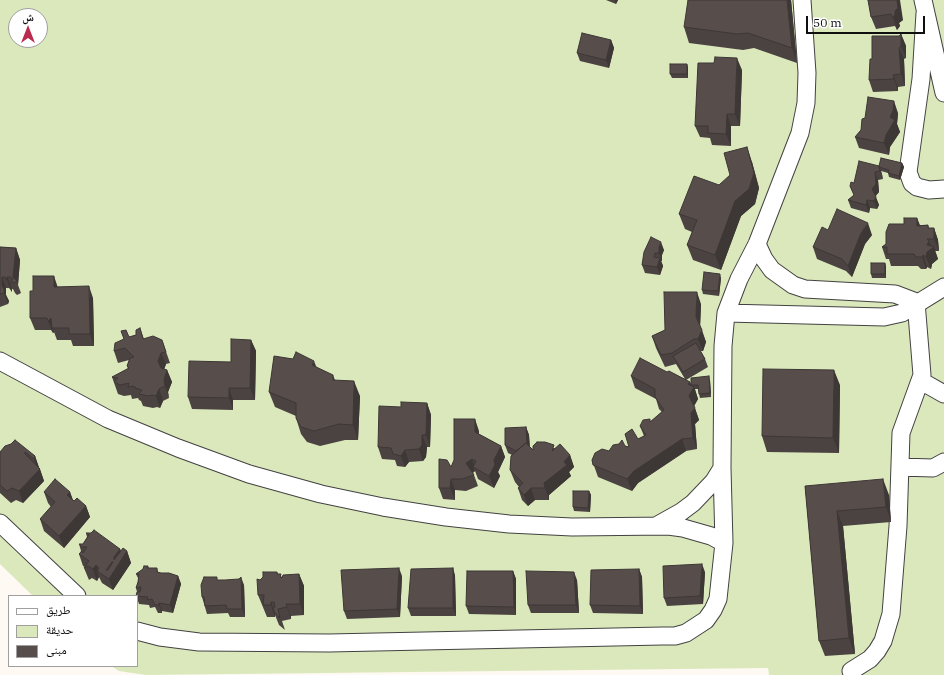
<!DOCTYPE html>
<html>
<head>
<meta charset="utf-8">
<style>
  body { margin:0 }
  #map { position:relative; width:944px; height:675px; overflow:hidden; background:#fef9f2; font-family:"IBM Plex Serif","Noto Naskh Arabic",serif }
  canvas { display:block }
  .legend { position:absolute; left:8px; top:595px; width:130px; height:72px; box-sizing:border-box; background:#fff; border:1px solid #9f9f9f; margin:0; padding:5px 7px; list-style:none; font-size:12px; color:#0f0f0f }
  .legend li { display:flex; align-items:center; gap:8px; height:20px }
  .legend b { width:20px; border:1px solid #9f9f9f }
  .north { position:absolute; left:8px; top:8px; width:40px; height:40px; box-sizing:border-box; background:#fff; border:1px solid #9f9f9f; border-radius:50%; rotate:0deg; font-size:11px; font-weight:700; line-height:16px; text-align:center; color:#0f0f0f }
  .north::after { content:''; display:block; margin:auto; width:14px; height:18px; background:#bb2b4e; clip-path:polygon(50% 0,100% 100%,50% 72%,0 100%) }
  .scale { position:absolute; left:806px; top:16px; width:119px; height:18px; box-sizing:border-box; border:2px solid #0f0f0f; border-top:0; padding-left:5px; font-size:12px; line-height:14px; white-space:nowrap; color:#0f0f0f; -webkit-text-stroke:3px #fff; paint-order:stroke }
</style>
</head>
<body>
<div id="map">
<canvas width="944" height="675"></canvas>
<ul class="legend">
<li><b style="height:5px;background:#fff"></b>طريق</li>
<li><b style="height:11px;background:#dbe8bc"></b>حديقة</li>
<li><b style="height:11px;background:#574e4c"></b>مبنى</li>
</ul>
<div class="north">ش</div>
<div class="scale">50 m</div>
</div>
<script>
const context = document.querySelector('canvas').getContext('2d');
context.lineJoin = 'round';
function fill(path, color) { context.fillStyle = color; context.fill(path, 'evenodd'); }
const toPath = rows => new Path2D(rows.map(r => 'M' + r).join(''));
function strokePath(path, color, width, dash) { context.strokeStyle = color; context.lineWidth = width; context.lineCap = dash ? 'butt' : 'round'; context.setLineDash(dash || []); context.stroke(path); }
fill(toPath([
  [0,0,944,0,944,675,769,675,768,668,146,675,119,671,111,666,137,666,137,596,33,596,0,564],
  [16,16,40,16,40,40,16,40]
]), '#dbe8bc');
const minor = toPath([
  [923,0,944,93],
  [925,13,921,79,908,172,912,183,917,187,929,190,944,189],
  [757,244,764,259,772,270,793,285,805,289,895,294,916,302],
  [726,313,884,317,902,313,944,287],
  [0,361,108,419,178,448,249,474,321,494,383,507,446,517,509,524,572,527,668,526,683,528,711,536,724,543],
  [921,381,944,394],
  [900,467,933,468,944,462],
  [0,523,77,596],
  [656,526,681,512,693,503,714,481,722,468],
  [137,631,160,637,199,642,329,643,662,636,675,636,686,633,706,620,713,610,718,599,724,543,722,468,723,346,726,313,739,279,757,244,800,133,806,103,807,73,802,0],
  [851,671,870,659,877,651,883,641,891,614,898,526,901,433,922,375,916,302]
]);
strokePath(minor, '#424242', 19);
strokePath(minor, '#fff', 17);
fill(toPath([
  [606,0,618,0,616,4],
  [791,0,797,63,754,48,743,50,689,43,684,27],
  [868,0,903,20,899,23,900,26,897,30,895,26,876,29,871,17],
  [901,34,906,46,906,58,904,59,905,86,898,87,898,91,873,92,869,80,872,59],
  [611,40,614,48,609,68,580,61,577,53],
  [714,63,742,70,740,126,731,126,731,146,712,145,710,138,700,137,695,126],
  [687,64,688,68,688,78,672,78,670,74],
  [898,113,897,124,900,132,890,147,889,155,859,148,855,137,861,130],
  [752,162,759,188,755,204,741,216,721,270,693,260,687,245,692,232,685,229,679,214],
  [902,163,904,167,900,180,889,177,888,173,881,171,883,179,878,180,879,192,875,196,879,205,877,209,870,208,869,213,851,208,848,200,854,195,850,186,879,166],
  [917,218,920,225,928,225,929,228,934,228,938,240,939,251,935,251,938,259,932,264,931,269,927,267,926,269,921,269,918,266,891,266,889,259,886,259,882,247,886,244,904,224],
  [828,230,872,235,865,244,852,277,846,271,817,259,813,247],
  [651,237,664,250,662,255,662,261,661,261,663,266,660,275,645,273,642,265],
  [0,246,0,247,16,248,20,260,18,285,21,293,17,295,15,293,13,289,12,289,12,292,9,288,6,288,6,295,9,301,8,304,0,307],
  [885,263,886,267,886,278,872,278,871,274],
  [721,278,719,296,703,294,702,290],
  [58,287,93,298,94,346,73,346,71,340,57,340,54,332,53,333,51,330,35,330,30,318],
  [701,304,700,327,706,342,703,351,700,351,705,359,708,367,686,380,690,382,692,386,691,378,710,380,711,397,700,398,699,394,699,389,695,389,698,399,694,406,699,420,695,424,697,449,686,451,638,483,632,491,598,477,592,460,609,451,625,446,629,447,638,439,644,436,640,426,651,422,662,412,659,409,656,399,635,388,631,376,667,372,685,379,676,364,665,367,656,348,652,336,665,330],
  [140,328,144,339,162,340,170,363,166,364,164,369,167,370,172,382,168,392,169,398,163,401,160,408,157,407,153,408,143,406,141,401,139,400,138,398,132,399,131,395,124,396,118,394,112,377,128,369,127,366,129,360,118,363,114,351,129,337,136,335],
  [251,340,256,351,255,400,233,400,233,410,192,409,188,397,231,362],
  [317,368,333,375,335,380,360,396,358,440,345,440,320,446,307,442,301,434,296,418,296,416,275,407,269,392],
  [840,385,839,453,767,452,762,436],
  [427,403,431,415,430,447,427,447,426,457,423,461,409,462,405,467,397,466,395,460,382,459,378,447,401,407],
  [526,427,529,435,530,447,533,450,555,448,570,455,574,467,569,472,571,476,549,495,549,500,535,500,528,506,522,500,518,488,519,487,515,482,510,470,512,455,508,453,505,445],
  [479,431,479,434,501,446,505,457,498,472,500,476,494,488,478,479,475,471,473,473,474,475,478,486,466,491,455,490,455,500,443,499,439,488],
  [11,444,35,456,44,481,23,503,16,500,11,503,0,493,0,452],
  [805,486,889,495,891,522,843,526,855,654,825,656,819,641],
  [589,491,591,495,590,512,574,511,573,507],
  [44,492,70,492,73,500,74,501,86,506,90,517,64,548,44,531,40,519,51,507,48,503],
  [86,533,120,549,121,551,127,551,131,563,113,590,102,583,99,577,97,581,92,578,89,580,84,568,85,567,83,566,79,554,81,551,79,544,83,544,87,537],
  [148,566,149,568,157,568,158,572,161,573,178,576,181,584,173,613,162,611,162,613,158,613,155,607,150,608,149,605,139,604,137,598,137,592,136,588,138,582,139,580,136,574],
  [453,568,455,576,456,616,411,616,408,608],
  [639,569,642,577,643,614,593,613,590,605],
  [513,571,516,579,516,615,469,614,466,606],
  [277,572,278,574,282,577,299,574,304,586,304,615,291,616,291,619,282,621,285,630,279,625,275,615,275,617,267,617,258,595,260,580],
  [705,572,703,604,667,606,664,598],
  [402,576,400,617,347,619,344,611],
  [218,580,244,585,245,617,230,617,228,613,207,614,202,597],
  [577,580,579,613,531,613,528,605]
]), '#4b4341');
fill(toPath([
  [615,0,618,0,616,4],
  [787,0,791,0,797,63,792,48],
  [897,0,900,0,903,20,899,23,900,26,897,30,893,18],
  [901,34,906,46,906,58,901,46],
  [611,40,614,48,609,68,606,60],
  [899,48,904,59,905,86,901,74],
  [737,58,742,70,740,126,735,114],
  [687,64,688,68,688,78,687,74],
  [893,75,898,87,898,91,894,79],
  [894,101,898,113,897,124,900,132,890,147,889,155,884,143,890,117],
  [727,114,731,126,731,146,726,134],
  [747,147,752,162,759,188,755,204,741,216,721,270,715,255],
  [902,163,904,167,900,180,899,176],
  [879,166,882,174,883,179,880,171],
  [875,172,878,180,879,192,875,197,872,189],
  [876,197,879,205,877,209,874,201],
  [867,200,870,208,869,213,866,205],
  [917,218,921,230,917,226],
  [868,223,872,235,865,244,852,277,848,266,861,233],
  [934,228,938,240,939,251,934,239],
  [929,241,932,249,934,247,938,259,932,264,931,269,926,257,927,245],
  [661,242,664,250,662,255,662,261,659,253,659,247],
  [16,248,20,260,18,285,17,281,13,277],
  [923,255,927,267,926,269,922,257],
  [660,258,663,266,660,275,657,267],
  [885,263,886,267,886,278,885,274],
  [720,274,721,278,719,296,718,291],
  [54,276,58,288,54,287],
  [2,277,6,288,6,295,9,301,8,304,4,293,2,286],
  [7,277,12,289,12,292,7,280],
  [89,286,93,298,94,346,90,334],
  [697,292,701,304,700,329,696,317],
  [51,318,52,328,54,332,53,333,48,321],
  [702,330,706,342,703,351,698,339],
  [251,340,256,351,255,400,250,388],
  [161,353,166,364,163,373,158,361],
  [314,361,320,376,312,365],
  [167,370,172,382,168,392,169,398,165,386,164,380],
  [834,370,840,385,839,453,833,438],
  [709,376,710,380,711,397,710,393],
  [354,381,360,396,358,440,353,425],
  [690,382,693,390,694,387,698,399,693,408,689,396,688,384],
  [229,388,233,400,233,410,229,398],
  [159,389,163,401,160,408,156,396],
  [427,403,431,415,430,447,426,435],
  [695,408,699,420,695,424,697,449,693,438,691,413],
  [475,419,479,431,479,444,475,432],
  [526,427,529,435,530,454,527,446],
  [422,435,427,447,426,457,423,461,419,449],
  [682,439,686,451,638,483,632,491,627,479,634,471],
  [501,446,505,457,498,472,500,476,494,488,489,476,494,460],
  [405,450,409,462,405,467,401,456],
  [570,455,574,467,569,472,571,476,549,495,549,500,545,488,544,483],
  [35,456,39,468,38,470,34,459],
  [472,459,475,468,473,467,475,471,470,474,466,463],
  [40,469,44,481,23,503,19,491],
  [451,479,455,490,455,500,450,488],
  [883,479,889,495,891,522,886,507],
  [531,488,535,500,528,506,524,495],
  [589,491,591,495,590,512,588,508],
  [70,492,74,504,67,495],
  [86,506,90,517,64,548,59,536],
  [837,511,843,526,855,654,849,638],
  [120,549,123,557,127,551,131,563,113,590,109,579,114,560,114,557],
  [702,564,705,572,703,604,700,596],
  [96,565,99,572,97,571,99,577,97,581,93,569],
  [399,568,402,576,400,617,397,609],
  [453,568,455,576,456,616,453,608],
  [639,569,642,577,643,614,640,606],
  [513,571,516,579,516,615,514,607],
  [574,572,577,580,579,613,576,605],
  [299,574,304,586,304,615,300,604],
  [178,576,181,584,173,613,170,605],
  [241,577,244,585,245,617,242,609],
  [271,602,275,614,275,613,275,617,271,605],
  [159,603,162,611,162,613,159,605],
  [286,604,291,616,291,619]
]), '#3d3735');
const building = toPath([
  [688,0,787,0,792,48,748,33,737,34,684,27,688,0],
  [868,0,897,0,898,8,895,11,895,14,893,18,891,14,871,17,868,0],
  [582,33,611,40,606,60,577,53,582,33],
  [901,34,901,46,899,48,901,74,893,75,894,79,869,80,870,59,872,59,872,36,899,36,901,34],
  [715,57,737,58,735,114,727,114,726,134,708,133,708,126,695,126,698,63,714,63,715,57],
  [670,64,687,64,687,74,670,74,670,64],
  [868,97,894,101,893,111,890,117,895,120,886,135,884,143,855,137,861,130,862,119,865,118,868,97],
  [747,147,754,173,749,189,735,201,715,255,687,245,697,220,679,214,694,176,719,185,730,175,724,153,747,147],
  [881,158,902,163,899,176,888,173,889,170,879,167,879,166,881,158],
  [859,161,879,166,880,171,875,172,876,184,872,189,876,197,874,201,867,200,866,205,848,200,854,195,850,186,851,182,854,183,859,161],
  [837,209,868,223,861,233,848,266,842,259,813,247,822,227,828,230,837,209],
  [904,218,917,218,917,226,928,225,928,228,934,228,934,239,927,239,929,241,927,245,934,247,927,252,926,257,923,255,922,257,916,257,914,254,887,254,887,247,882,247,886,244,886,232,889,224,904,224,904,218],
  [651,237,661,242,659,247,659,253,655,253,654,257,660,258,657,267,642,265,644,252,651,237],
  [0,247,16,248,13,277,17,281,13,283,11,282,13,279,10,277,7,277,7,280,5,277,2,277,2,286,4,289,4,293,0,294,0,247],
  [871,263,885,263,885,274,871,274,871,263],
  [704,272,720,274,718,291,702,290,704,272],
  [33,276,54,276,54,287,89,286,90,334,69,334,69,328,52,328,51,318,48,321,47,318,30,318,30,291,33,291,33,276],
  [664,292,697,292,696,317,702,330,698,339,694,339,672,353,661,355,652,336,665,330,664,292],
  [140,328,143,339,153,336,162,340,166,352,161,353,158,361,161,368,167,370,164,380,165,386,159,389,156,396,152,395,149,396,139,394,142,390,135,388,136,388,134,386,128,387,129,383,120,385,114,382,118,378,112,377,129,368,127,366,130,358,134,357,125,348,114,351,115,343,124,339,121,331,126,330,129,337,136,335,136,330,140,328],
  [231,339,251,340,250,388,229,388,229,398,188,397,189,361,231,362,231,339],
  [696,343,705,359,683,372,673,356,696,343],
  [296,352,314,361,312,365,333,375,333,380,354,381,353,425,339,424,314,431,301,427,296,418,296,403,269,392,274,356,293,359,296,352],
  [640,358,667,372,669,371,690,382,688,384,694,387,689,396,695,408,691,413,693,438,682,439,634,471,627,479,593,465,592,460,595,453,602,449,609,451,613,445,619,444,622,440,625,446,629,447,625,434,632,429,638,439,646,435,640,426,643,420,650,419,650,422,664,410,655,397,655,389,631,376,640,358],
  [763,369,834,370,833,438,762,436,763,369],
  [709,376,710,393,699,394,698,385,691,385,691,378,709,376],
  [401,402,427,403,426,435,422,435,422,445,419,449,405,450,401,456,393,454,391,448,378,447,379,406,401,407,401,402],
  [454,419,475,419,475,432,501,446,494,460,495,465,489,476,473,467,476,461,472,459,466,463,474,475,462,479,451,479,450,488,439,488,439,459,447,460,451,467,454,460,454,419],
  [526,427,527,444,526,443,516,451,505,445,505,428,526,427],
  [15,440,35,456,34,459,25,452,25,454,40,469,19,491,12,488,7,491,0,485,0,452,5,446,11,444,15,440],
  [537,442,545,442,554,445,552,451,560,444,570,455,564,462,567,465,544,483,545,488,531,488,524,495,518,488,523,483,510,470,511,456,526,443,533,450,533,446,537,442],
  [55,479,70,492,67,495,74,501,77,498,86,506,59,536,40,519,55,502,44,492,55,479],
  [883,479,886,507,837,511,849,638,819,641,805,486,883,479],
  [573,491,589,491,588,508,573,507,573,491],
  [94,530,120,549,114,557,114,560,123,548,127,551,109,579,97,571,99,568,96,565,93,569,88,566,84,568,89,561,79,554,82,551,83,553,87,547,82,547,79,544,83,544,89,535,86,533,91,533,94,530],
  [112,562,113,562,108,570,106,570,112,562],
  [702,564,700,596,664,598,663,566,702,564],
  [144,566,148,566,147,568,157,568,157,572,161,573,169,573,178,576,170,605,159,603,159,605,155,605,152,599,147,600,148,597,136,596,137,592,140,592,141,587,136,588,138,582,139,574,136,574,143,569,144,566],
  [399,568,397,609,344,611,341,570,399,568],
  [453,568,453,608,408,608,411,569,453,568],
  [639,569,640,606,590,605,591,570,639,569],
  [467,571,513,571,514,607,466,606,467,571],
  [526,571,574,572,576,605,528,605,526,571],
  [263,572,277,572,277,574,281,574,280,577,282,578,283,575,299,574,300,604,286,604,287,607,278,609,280,618,275,613,273,608,275,607,274,602,271,602,271,605,263,605,264,595,258,595,257,579,260,580,263,577,263,572],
  [204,577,217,577,217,580,225,580,239,579,241,577,242,609,227,609,226,605,205,606,204,597,202,597,201,585,204,577]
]);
fill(building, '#574e4c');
strokePath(building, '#3d3735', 1);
</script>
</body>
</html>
